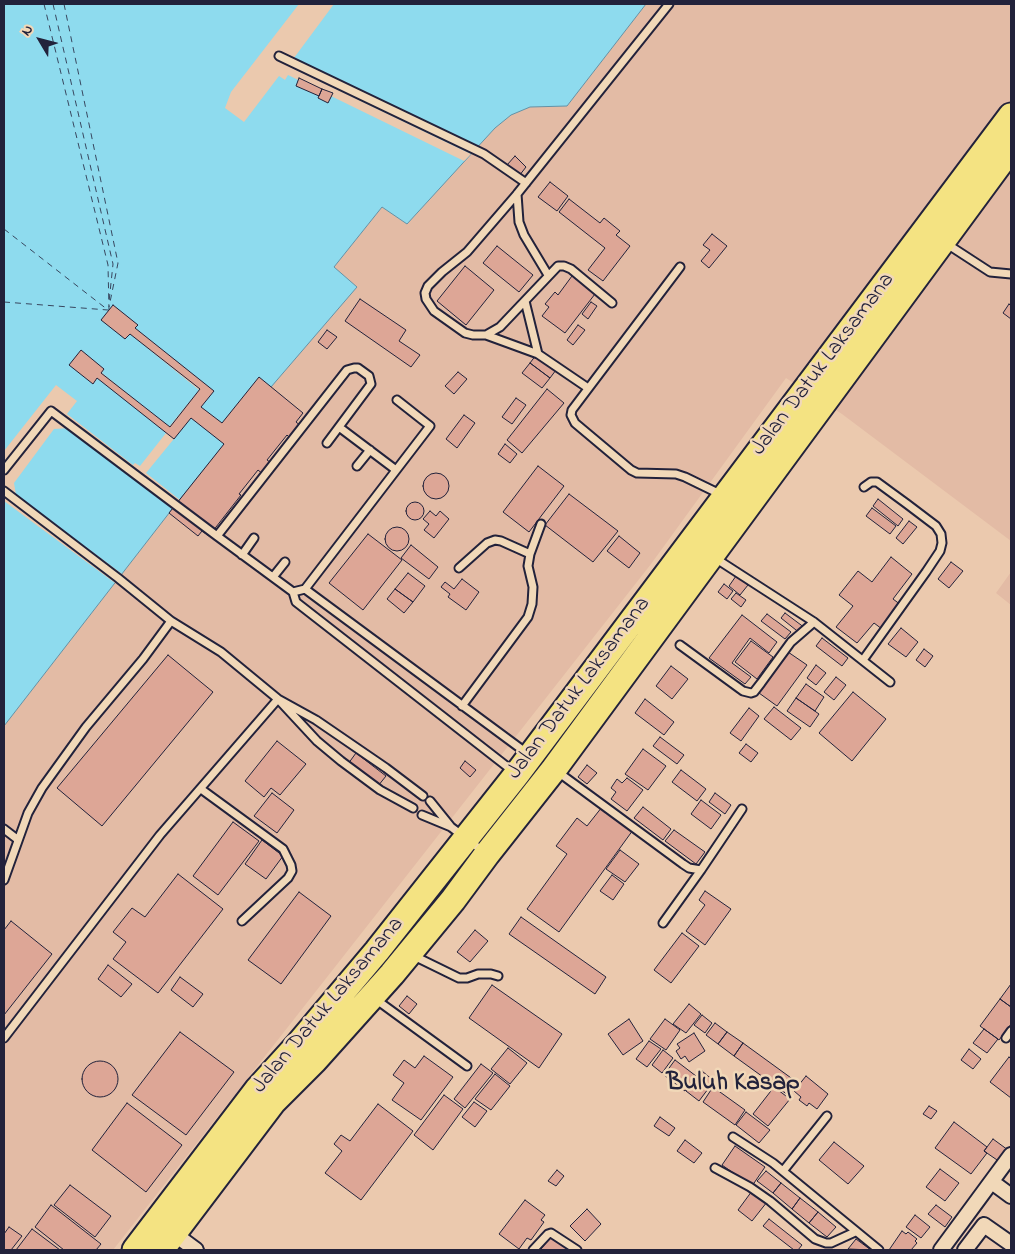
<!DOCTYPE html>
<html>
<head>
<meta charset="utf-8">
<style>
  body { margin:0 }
  #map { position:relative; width:1015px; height:1254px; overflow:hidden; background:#ebc9ae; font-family:"Indie Flower",sans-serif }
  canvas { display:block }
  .frame { position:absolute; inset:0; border:5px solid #22223b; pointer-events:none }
  .north { position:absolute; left:15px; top:15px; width:50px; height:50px; -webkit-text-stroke:4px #f1d8b8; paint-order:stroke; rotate:307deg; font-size:14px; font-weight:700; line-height:20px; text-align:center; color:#22223b }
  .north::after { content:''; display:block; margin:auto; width:18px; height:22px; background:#22223b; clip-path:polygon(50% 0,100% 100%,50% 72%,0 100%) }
</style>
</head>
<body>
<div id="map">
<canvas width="1015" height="1254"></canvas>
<div class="frame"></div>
<div class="north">N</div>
</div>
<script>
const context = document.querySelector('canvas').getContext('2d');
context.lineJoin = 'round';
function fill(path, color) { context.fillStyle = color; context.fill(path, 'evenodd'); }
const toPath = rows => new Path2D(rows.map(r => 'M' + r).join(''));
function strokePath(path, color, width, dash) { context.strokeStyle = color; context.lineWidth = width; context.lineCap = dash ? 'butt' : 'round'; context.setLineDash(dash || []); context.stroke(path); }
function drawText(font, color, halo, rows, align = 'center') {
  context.font = font + ' "Indie Flower",sans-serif'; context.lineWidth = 5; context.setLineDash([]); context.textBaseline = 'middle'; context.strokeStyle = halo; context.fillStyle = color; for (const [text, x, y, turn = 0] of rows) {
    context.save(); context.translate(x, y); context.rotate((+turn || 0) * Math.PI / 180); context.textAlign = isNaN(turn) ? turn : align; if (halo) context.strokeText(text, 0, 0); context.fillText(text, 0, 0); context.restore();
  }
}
fill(toPath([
  [646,4,1011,4,1011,541,842,414,786,378,651,564,113,1250,4,1250,4,726,173,508,271,387,357,287,334,267,382,207,407,224,495,128,511,115,530,107,567,106],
  [1011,572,1011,605,996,593]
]), '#e3bba5');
const water = toPath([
  [4,4,646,4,567,106,530,107,511,115,495,128,407,224,382,207,334,267,357,287,271,387,173,508,4,726,4,4]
]);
fill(water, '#8edbee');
strokePath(water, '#6391a6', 1);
fill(toPath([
  [299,4,334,4,288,66,471,154,464,161,288,75,285,80,279,76,244,122,225,108,231,92],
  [113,305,138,325,135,328,214,391,201,407,222,423,259,377,271,387,224,444,191,418,146,473,180,500,173,508,70,428,54,429,14,483,16,495,122,574,115,583,4,501,4,451,56,385,77,401,67,414,133,465,135,463,140,466,166,433,98,378,93,384,69,365,81,350,104,369,102,373,169,427,199,390,130,334,125,339,101,320]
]), '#ebc9ae');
strokePath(toPath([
  [44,4,108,265,109,310],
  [53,4,113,264,109,302],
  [64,4,118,263,109,307],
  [4,229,108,310],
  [4,302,108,310]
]), '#38475f', 1, [6, 5]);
const building = toPath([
  [299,78,322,89,319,96,296,86,299,78],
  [322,89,333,93,328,103,318,98,322,89],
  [515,156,526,167,519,176,507,165,515,156],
  [550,182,568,196,557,211,538,197,550,182],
  [569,199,600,223,604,218,620,231,616,235,630,246,603,281,588,270,605,248,559,212,569,199],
  [712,234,727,246,709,268,701,261,710,250,703,245,712,234],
  [497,246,533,275,519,292,483,263,497,246],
  [465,266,494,290,466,325,437,301,465,266],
  [572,276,595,294,565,333,542,316,549,307,545,304,555,292,558,295,572,276],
  [360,299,406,330,399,341,420,355,411,367,345,321,360,299],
  [591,302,597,306,588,319,582,314,591,302],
  [1009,304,1011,306,1011,319,1003,313,1009,304],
  [113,305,138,325,135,328,214,391,201,407,222,423,259,377,303,413,296,422,301,426,291,439,287,435,267,460,273,464,264,475,258,470,239,494,241,495,209,536,202,531,198,536,169,513,224,444,191,418,174,439,97,378,93,384,69,365,81,350,104,369,101,373,170,427,200,389,130,334,125,339,101,320,113,305],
  [578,325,585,330,573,345,567,340,578,325],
  [327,330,337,337,327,349,318,342,327,330],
  [536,355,556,370,550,378,530,363,536,355],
  [530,363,550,378,542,388,522,373,530,363],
  [458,372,467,379,454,394,445,386,458,372],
  [547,389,564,403,522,453,507,440,547,389],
  [516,398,526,405,512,424,502,417,516,398],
  [464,415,475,423,457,448,446,439,464,415],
  [505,444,517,454,510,463,498,454,505,444],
  [538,466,564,486,529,532,503,512,538,466],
  '423 486a13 13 0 1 1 26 0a13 13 0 1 1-26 0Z',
  [569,494,618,531,593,562,545,525,569,494],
  [878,499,903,519,898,526,873,506,878,499],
  '406 511a9 9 0 1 1 18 0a9 9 0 1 1-18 0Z',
  [872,508,896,526,890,534,866,516,872,508],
  [430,511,436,516,440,511,449,519,434,538,424,530,429,524,423,519,430,511],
  [909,521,917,527,903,544,896,538,909,521],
  '385 539a12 12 0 1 1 24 0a12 12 0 1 1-24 0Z',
  [368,534,402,560,363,610,329,583,368,534],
  [619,536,640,553,629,568,607,551,619,536],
  [411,545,438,567,429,579,401,558,411,545],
  [891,557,912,574,893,599,901,605,882,629,874,623,857,643,836,627,853,606,839,595,858,571,872,582,891,557],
  [951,562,963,571,949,588,938,579,951,562],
  [408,573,425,586,413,602,395,589,408,573],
  [736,576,748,585,740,595,729,586,736,576],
  [462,579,479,592,466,610,448,597,450,594,441,587,445,582,454,589,462,579],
  [724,584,733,591,727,599,718,592,724,584],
  [395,589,413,602,404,613,387,599,395,589],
  [736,593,746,600,741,607,731,599,736,593],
  [785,613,805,628,801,634,781,618,785,613],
  [767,614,791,632,785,639,761,621,767,614],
  [742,615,777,642,769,653,750,638,732,663,751,677,745,684,709,658,742,615],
  [901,628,918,642,906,657,888,644,901,628],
  [822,638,848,658,842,666,816,646,822,638],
  [751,641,773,657,757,679,735,662,751,641],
  [924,649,933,656,925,667,916,660,924,649],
  [788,652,807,665,777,706,759,693,788,652],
  [168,655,213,692,102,826,57,788,168,655],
  [816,665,826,673,816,685,807,678,816,665],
  [671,666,688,679,672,699,656,686,671,666],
  [836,677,846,685,834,700,824,692,836,677],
  [806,684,824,697,815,711,796,698,806,684],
  [853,692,886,719,852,761,819,733,853,692],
  [796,698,819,714,810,727,787,711,796,698],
  [645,699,674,722,664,735,635,713,645,699],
  [774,707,801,728,791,740,764,719,774,707],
  [749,708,759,716,741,741,730,733,749,708],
  [660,737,684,755,677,764,653,746,660,737],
  [277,741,306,764,280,795,271,788,264,797,245,781,277,741],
  [746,744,758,753,751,762,739,753,746,744],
  [643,749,666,766,648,790,625,774,643,749],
  [356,753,386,776,378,786,348,764,356,753],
  [465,761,476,770,470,777,460,768,465,761],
  [587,765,597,773,587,784,578,777,587,765],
  [681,770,706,789,697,801,672,782,681,770],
  [627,778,643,790,627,811,611,799,616,792,611,788,617,779,622,783,627,778],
  [272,793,294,810,277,833,254,816,272,793],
  [715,793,731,805,725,814,709,802,715,793],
  [701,800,721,815,711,829,691,814,701,800],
  [602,807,633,830,559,932,527,909,567,854,556,846,577,818,587,826,602,807],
  [643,807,671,829,663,840,634,818,643,807],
  [233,822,259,841,218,895,193,876,233,822],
  [674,830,705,852,696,864,665,841,674,830],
  [262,840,283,856,266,879,245,864,262,840],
  [620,850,639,864,625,882,606,869,620,850],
  [178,874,223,909,158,993,113,959,126,942,113,932,132,908,145,917,178,874],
  [612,875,624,884,613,900,600,891,612,875],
  [705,891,731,909,705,945,686,931,705,905,699,900,705,891],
  [299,892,331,916,281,984,248,960,299,892],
  [521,917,606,977,595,994,509,934,521,917],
  [11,921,52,954,4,1015,4,930,11,921],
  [475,930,488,941,470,962,457,952,475,930],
  [682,933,699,946,671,983,654,970,682,933],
  [108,965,132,984,121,997,98,979,108,965],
  [180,977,203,994,193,1007,171,990,180,977],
  [1011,984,1011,1007,1000,999,1011,984],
  [492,985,562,1034,539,1068,469,1018,492,985],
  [407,996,417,1004,409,1014,399,1006,407,996],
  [1000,999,1011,1007,1011,1024,999,1040,980,1026,1000,999],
  [689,1004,701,1014,686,1033,673,1024,689,1004],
  [702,1015,712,1023,705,1033,694,1025,702,1015],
  [629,1019,643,1041,623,1055,608,1034,629,1019],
  [665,1019,680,1030,666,1050,650,1039,665,1019],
  [715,1023,727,1032,718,1044,706,1035,715,1023],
  [984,1029,998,1039,987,1053,973,1043,984,1029],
  [180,1032,234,1072,186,1135,132,1095,180,1032],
  [727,1032,743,1043,734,1056,718,1044,727,1032],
  [694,1033,705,1051,689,1062,685,1056,681,1059,676,1051,680,1048,677,1044,694,1033],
  [649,1041,661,1049,647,1067,636,1059,649,1041],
  [743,1043,798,1083,788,1095,734,1056,743,1043],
  [508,1048,527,1063,510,1084,491,1069,508,1048],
  [969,1049,981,1059,973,1069,961,1060,969,1049],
  [663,1050,673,1058,662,1073,652,1065,663,1050],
  [424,1056,453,1077,421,1120,392,1100,404,1083,393,1075,404,1060,415,1068,424,1056],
  [1009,1057,1011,1059,1011,1098,990,1082,1009,1057],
  [675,1060,696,1076,685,1091,664,1075,675,1060],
  '82 1079a18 18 0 1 1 36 0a18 18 0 1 1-36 0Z',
  [481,1064,493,1073,465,1108,454,1099,481,1064],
  [702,1071,714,1081,699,1101,686,1091,702,1071],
  [495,1074,510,1086,491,1110,475,1099,495,1074],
  [806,1076,828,1094,817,1109,809,1103,807,1106,799,1100,801,1097,794,1091,806,1076],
  [713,1087,745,1110,735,1125,703,1102,713,1087],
  [774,1087,790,1099,768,1126,753,1114,774,1087],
  [444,1095,463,1109,433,1150,414,1135,444,1095],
  [474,1102,487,1111,475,1127,462,1117,474,1102],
  [127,1103,182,1145,146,1192,92,1150,127,1103],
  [378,1104,413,1131,361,1200,325,1173,342,1151,334,1144,341,1135,350,1141,378,1104],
  [929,1106,937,1111,931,1119,923,1114,929,1106],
  [746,1112,770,1130,759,1143,736,1125,746,1112],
  [660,1117,675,1128,669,1136,654,1126,660,1117],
  [954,1122,987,1147,984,1151,987,1153,971,1174,935,1148,954,1122],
  [993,1139,1008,1150,1000,1162,984,1151,993,1139],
  [685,1140,702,1153,694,1163,677,1151,685,1140],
  [834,1142,864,1166,848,1184,819,1160,834,1142],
  [735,1146,765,1167,752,1186,722,1165,735,1146],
  [940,1169,959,1183,945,1201,926,1187,940,1169],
  [557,1170,564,1176,556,1186,548,1181,557,1170],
  [766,1171,781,1183,773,1193,757,1181,766,1171],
  [781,1183,800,1198,792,1209,773,1193,781,1183],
  [70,1185,111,1216,95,1237,54,1205,70,1185],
  [752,1191,767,1202,752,1221,738,1210,752,1191],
  [800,1198,818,1212,809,1223,792,1209,800,1198],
  [525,1200,545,1215,541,1220,544,1222,531,1240,527,1238,519,1249,499,1234,525,1200],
  [51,1205,101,1244,96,1250,64,1250,35,1227,51,1205],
  [936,1205,952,1217,945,1227,928,1214,936,1205],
  [587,1209,601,1224,585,1241,570,1226,587,1209],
  [818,1212,836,1227,827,1237,809,1223,818,1212],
  [915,1215,930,1227,921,1238,906,1227,915,1215],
  [769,1219,802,1245,798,1250,794,1250,763,1226,769,1219],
  [9,1227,22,1236,11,1250,4,1250,4,1234,9,1227],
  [32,1229,60,1250,16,1250,32,1229],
  [902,1231,906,1234,908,1232,917,1239,915,1241,917,1243,911,1250,889,1250,902,1231],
  [551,1237,569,1250,540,1250,551,1237],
  [856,1239,871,1250,848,1249,856,1239]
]);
fill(building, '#dda696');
strokePath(building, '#22223b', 1);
const lane = toPath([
  [279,56,484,154,526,183],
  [517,194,519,222,524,235,548,275],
  [947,244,990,272,1011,274],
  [680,267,572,410,571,415,575,423,631,470,637,473,676,474,685,477,722,495],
  [525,301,538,354],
  [612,303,571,269,564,266,558,266,500,327,486,335,473,335,465,333,434,311,426,299,425,293,428,286,442,272,467,252,517,194,669,4],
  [486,335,538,354,588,388],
  [339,427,396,470],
  [327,443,371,384,369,376,358,368,354,368,347,370,217,536,293,592,296,602,514,772],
  [357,466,370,450],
  [4,470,51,411,217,536],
  [4,491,118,578,171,621],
  [242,555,254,538],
  [715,558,814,622,890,682],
  [459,568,487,543,495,540,501,541,530,554],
  [273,577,285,562],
  [305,589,430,426,397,400],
  [293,592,305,589,528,754],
  [680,645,743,691,751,693,754,692,761,683,791,642,814,622],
  [863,660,926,572,940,551,942,543,941,534,936,526,907,504,877,482,871,482,864,487],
  [462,706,528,617,532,604,533,587,528,566,530,554,541,524],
  [558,772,683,864,689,868,701,870,663,923],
  [201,789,283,849,291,865,292,871,288,878,242,921],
  [430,801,451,827],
  [422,815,451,827,484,852],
  [4,829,17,839],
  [701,870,742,809],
  [4,880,28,813,42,788,86,727,143,659,171,621,221,652,278,699,316,720,386,768,423,796],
  [412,955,459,978,467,978,478,974,491,974,498,976],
  [374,998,467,1066],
  [4,1038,160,835,278,699,317,741,341,761,380,790,413,808],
  [1006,1038,1011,1031],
  [733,1137,773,1163,879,1250],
  [715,1168,750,1187,770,1201,815,1239,826,1243,831,1243,855,1232],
  [783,1171,827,1116],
  [533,1250,548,1234,551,1233,577,1250]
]);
const street = toPath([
  [992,1182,1011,1196],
  [173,1233,196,1250],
  [941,1250,1011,1155],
  [965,1250,984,1225,1011,1244]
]);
const highway = toPath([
  [135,1250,257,1090,297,1046,377,951,517,774,1011,116],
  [161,1250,273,1102,314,1061,392,974,453,900,487,854,554,769,1011,148]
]);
strokePath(lane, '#22223b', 11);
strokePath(street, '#22223b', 18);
strokePath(highway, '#22223b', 29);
strokePath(lane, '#f1d8b8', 7);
strokePath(street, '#f1d8b8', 14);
strokePath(highway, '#f4e382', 25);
drawText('22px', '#22223b', '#f1d8b8', [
  ["Jalan Datuk Laksamana",824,365,-53],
  ["Jalan Datuk Laksamana",580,689,-53],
  ["Jalan Datuk Laksamana",329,1006,-50]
]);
drawText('bold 25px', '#22223b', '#f1d8b8', [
  ["Buluh Kasap",733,1085]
]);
</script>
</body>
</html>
